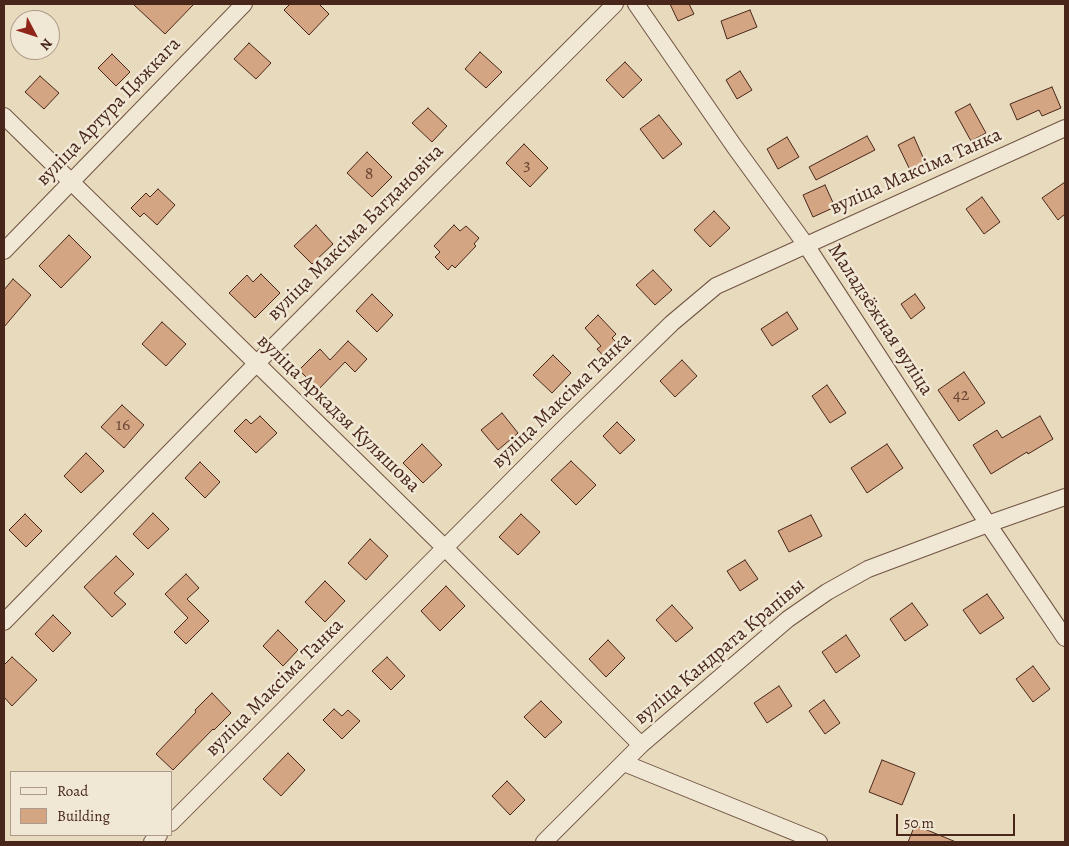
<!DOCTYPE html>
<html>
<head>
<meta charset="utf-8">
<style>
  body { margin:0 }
  #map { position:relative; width:1069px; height:846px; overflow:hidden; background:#e8dabd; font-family:Alegreya,serif }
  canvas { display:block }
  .frame { position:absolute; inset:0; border:5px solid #48271a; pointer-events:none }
  .legend { position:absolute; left:10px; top:771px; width:162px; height:65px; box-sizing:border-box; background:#f0e7d4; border:1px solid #ad9a8a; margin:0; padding:6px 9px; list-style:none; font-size:15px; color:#48271a }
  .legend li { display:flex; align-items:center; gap:10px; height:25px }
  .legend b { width:25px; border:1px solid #ad9a8a }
  .north { position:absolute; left:10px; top:10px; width:50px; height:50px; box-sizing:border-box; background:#f0e7d4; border:1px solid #ad9a8a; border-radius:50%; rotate:130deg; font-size:14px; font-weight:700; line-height:20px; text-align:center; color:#48271a }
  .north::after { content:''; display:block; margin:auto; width:18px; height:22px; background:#8f2418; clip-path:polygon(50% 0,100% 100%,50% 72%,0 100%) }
  .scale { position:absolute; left:896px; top:814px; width:119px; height:22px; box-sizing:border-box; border:2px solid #48271a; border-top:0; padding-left:6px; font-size:15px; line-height:18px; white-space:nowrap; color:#48271a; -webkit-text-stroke:4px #f0e7d4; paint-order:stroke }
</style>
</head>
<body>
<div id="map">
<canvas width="1069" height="846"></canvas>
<div class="frame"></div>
<ul class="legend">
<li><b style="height:6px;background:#f0e7d4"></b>Road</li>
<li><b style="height:14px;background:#d3a582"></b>Building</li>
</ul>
<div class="north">N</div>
<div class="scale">50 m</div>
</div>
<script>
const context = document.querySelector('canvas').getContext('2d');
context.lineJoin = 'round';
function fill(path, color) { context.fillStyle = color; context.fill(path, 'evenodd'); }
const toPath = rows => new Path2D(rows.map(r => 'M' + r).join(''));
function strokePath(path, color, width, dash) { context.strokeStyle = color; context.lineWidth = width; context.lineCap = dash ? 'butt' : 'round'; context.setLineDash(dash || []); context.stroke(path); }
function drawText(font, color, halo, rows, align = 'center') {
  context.font = font + ' Alegreya,serif'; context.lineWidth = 5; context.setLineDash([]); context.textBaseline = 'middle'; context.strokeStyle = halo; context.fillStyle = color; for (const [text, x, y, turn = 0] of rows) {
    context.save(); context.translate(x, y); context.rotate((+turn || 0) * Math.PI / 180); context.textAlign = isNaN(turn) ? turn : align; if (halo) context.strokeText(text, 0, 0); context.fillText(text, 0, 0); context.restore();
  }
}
const building = toPath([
  [133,4,194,4,165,34,133,4],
  [290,4,319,4,329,14,309,35,284,10,290,4],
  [670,4,689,4,694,14,678,21,670,4],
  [750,10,757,27,727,39,721,21,750,10],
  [249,43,271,63,256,79,234,59,249,43],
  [480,52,502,72,486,88,465,69,480,52],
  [112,54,130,72,116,86,98,68,112,54],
  [625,62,642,80,623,98,606,80,625,62],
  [740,71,752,90,737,99,726,80,740,71],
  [40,76,59,93,44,109,25,92,40,76],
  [1052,87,1061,108,1042,116,1039,110,1017,120,1010,104,1052,87],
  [970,104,986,133,971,141,955,112,970,104],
  [428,108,447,126,432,142,412,123,428,108],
  [659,115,682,144,663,159,640,129,659,115],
  [867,136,875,150,816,180,809,167,867,136],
  [787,137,799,157,778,169,767,149,787,137],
  [914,137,926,164,911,172,898,145,914,137],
  [524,144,548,168,530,187,506,163,524,144],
  [367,152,392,177,372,197,347,173,367,152],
  [1065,182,1065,214,1058,220,1042,198,1065,182],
  [825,185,835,207,813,217,803,195,825,185],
  [158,189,175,205,157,225,144,213,140,217,131,208,146,193,150,197,158,189],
  [982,197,1000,222,984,234,966,209,982,197],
  [714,211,730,228,710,247,694,230,714,211],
  [316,225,333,244,312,264,294,246,316,225],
  [454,225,460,231,466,226,479,238,474,244,476,246,455,268,452,265,448,270,435,257,440,252,434,246,454,225],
  [69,235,91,257,61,288,39,266,69,235],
  [653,270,672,290,655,305,636,285,653,270],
  [261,274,280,293,255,318,229,293,247,275,253,282,261,274],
  [13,279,31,295,4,327,4,290,13,279],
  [372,294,393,315,377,332,356,311,372,294],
  [915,294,925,308,911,319,901,304,915,294],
  [787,312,798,329,772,346,761,329,787,312],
  [598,315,616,334,612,338,622,348,608,361,597,349,601,346,585,328,598,315],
  [162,322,186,344,166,366,142,344,162,322],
  [348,341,367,359,355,372,345,362,316,392,307,384,310,381,299,370,320,349,330,360,348,341],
  [553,355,571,373,552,393,533,375,553,355],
  [682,360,697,376,675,397,660,381,682,360],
  [964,372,985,403,959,421,938,390,964,372],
  [827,385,846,413,830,423,812,396,827,385],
  [122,405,144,425,124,448,101,427,122,405],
  [502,413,518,433,498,450,481,430,502,413],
  [260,416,277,433,256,453,234,431,246,419,251,424,260,416],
  [1040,416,1053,439,1028,454,1027,452,991,474,973,445,997,430,1002,438,1040,416],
  [617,422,635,440,620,454,603,436,617,422],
  [422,444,442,465,423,483,403,463,422,444],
  [887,444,903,468,867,493,851,468,887,444],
  [86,453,104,471,81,493,64,476,86,453],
  [571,461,596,485,576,505,551,480,571,461],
  [200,462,220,482,205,498,185,478,200,462],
  [153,513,169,529,148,549,133,534,153,513],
  [25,514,42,531,26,547,9,530,25,514],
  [521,514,540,532,518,555,499,537,521,514],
  [811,515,822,536,789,552,778,531,811,515],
  [370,539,388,556,366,580,348,563,370,539],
  [116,556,134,574,114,593,126,604,112,617,84,587,116,556],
  [745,560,758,579,740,591,727,571,745,560],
  [186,574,199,588,187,599,209,621,186,644,174,632,188,618,165,594,186,574],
  [325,581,345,601,325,622,305,602,325,581],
  [446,586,465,606,440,631,421,611,446,586],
  [987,594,1004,618,980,634,963,610,987,594],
  [912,603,928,625,905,641,890,619,912,603],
  [672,605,693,628,676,642,656,620,672,605],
  [53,615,71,633,53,652,35,634,53,615],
  [278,630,298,650,283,666,263,646,278,630],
  [846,635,860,656,836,673,822,652,846,635],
  [608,640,625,658,606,677,589,659,608,640],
  [12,657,37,680,12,706,4,697,4,665,12,657],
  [387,657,405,676,391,690,372,671,387,657],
  [1033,666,1050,689,1033,702,1016,679,1033,666],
  [779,686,792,706,767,723,754,703,779,686],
  [212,693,231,713,214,730,213,729,173,770,156,754,196,712,195,710,212,693],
  [824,700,840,723,825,734,809,711,824,700],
  [541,701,562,722,545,738,524,717,541,701],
  [334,709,342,716,348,710,360,721,342,739,323,720,334,709],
  [288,753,305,770,281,796,263,779,288,753],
  [882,760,915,773,902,805,869,792,882,760],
  [507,781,525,800,510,815,492,796,507,781],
  [915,825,956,842,908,842,915,825]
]);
fill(building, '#d3a582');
strokePath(building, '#48271a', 1);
const street = toPath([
  [636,4,734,146,806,245,988,524,1065,638],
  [4,116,445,548,641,745],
  [4,251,244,4],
  [4,622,256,364,615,4],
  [624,763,819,842],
  [171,823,559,433,672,323,716,286,1065,128],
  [152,842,159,835],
  [544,842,641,745,788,619,827,592,868,569,988,524,1065,497]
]);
strokePath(street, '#705443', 18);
strokePath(street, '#f0e7d4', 16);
drawText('18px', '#6b4634', null, [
  ["3",527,166],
  ["8",369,175],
  ["42",961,396],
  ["16",123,426]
]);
drawText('20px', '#48271a', '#f0e7d4', [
  ["вуліца Артура Цяжкага",109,112,-46],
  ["вуліца Максіма Танка",916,172,-24],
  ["вуліца Максіма Багдановіча",356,233,-45],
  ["Маладзёжная вуліца",880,320,57],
  ["вуліца Максіма Танка",562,401,-44],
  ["вуліца Аркадзя Куляшова",338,414,44],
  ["вуліца Кандрата Крапівы",720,652,-40],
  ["вуліца Максіма Танка",275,688,-45]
]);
</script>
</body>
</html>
